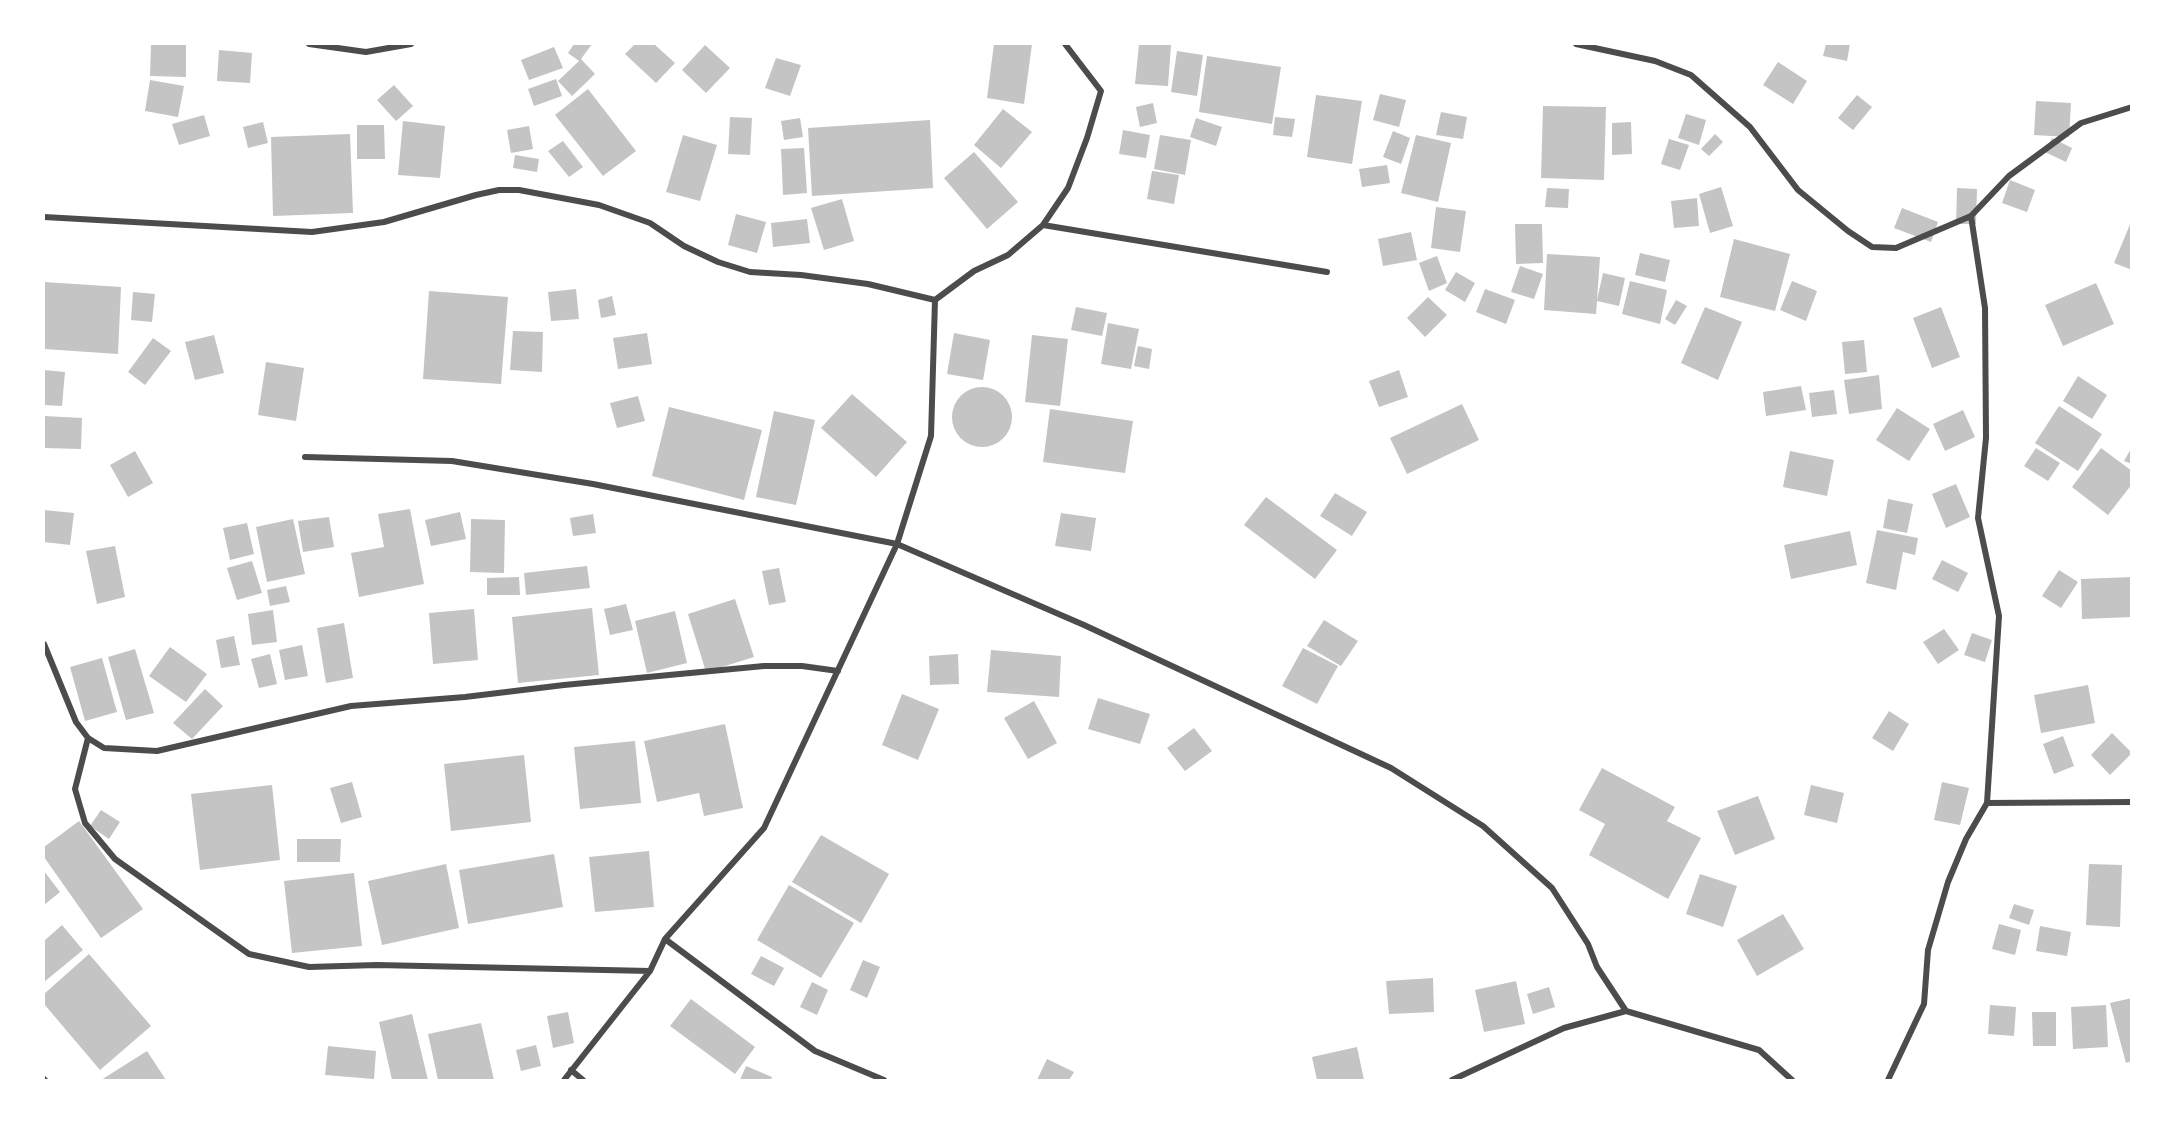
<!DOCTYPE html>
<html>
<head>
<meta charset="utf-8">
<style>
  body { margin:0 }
  #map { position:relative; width:2175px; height:1124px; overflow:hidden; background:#fff; font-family:Figtree,sans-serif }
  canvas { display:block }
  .frame { position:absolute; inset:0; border:45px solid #fff; pointer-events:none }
</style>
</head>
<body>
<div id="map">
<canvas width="2175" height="1124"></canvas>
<div class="frame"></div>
</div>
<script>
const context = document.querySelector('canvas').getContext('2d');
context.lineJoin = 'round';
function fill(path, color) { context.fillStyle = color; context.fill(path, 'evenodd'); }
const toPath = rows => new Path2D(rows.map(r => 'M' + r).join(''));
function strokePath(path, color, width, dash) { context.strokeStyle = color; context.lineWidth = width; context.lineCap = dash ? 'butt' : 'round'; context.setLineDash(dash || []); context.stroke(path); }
fill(toPath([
  [151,44,186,44,186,77,150,76],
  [574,44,592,44,581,59,595,74,572,96,558,81,579,61,568,53],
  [635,44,654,44,675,63,656,83,625,54],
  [994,44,1032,44,1024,104,987,98],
  [1139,44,1171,45,1168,86,1135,84],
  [1826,44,1850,44,1847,61,1823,56],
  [705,45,730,68,706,93,682,70],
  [554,47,563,68,529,80,521,60],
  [219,50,252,53,250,83,217,81],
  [1177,51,1203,55,1197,96,1171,92],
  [1207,56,1281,67,1272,124,1199,112],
  [776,58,801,65,790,96,765,88],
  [1778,62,1807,81,1793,104,1763,85],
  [556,79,562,96,534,106,528,89],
  [150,80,184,86,178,117,145,111],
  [394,85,413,106,396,121,377,100],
  [588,89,636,151,603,176,555,115],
  [1380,94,1406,100,1399,127,1373,120],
  [1316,95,1362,101,1352,164,1307,157],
  [1857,95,1872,107,1853,130,1838,118],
  [2036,101,2071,103,2069,137,2034,135],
  [1153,103,1157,123,1140,127,1136,107],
  [1543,106,1606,107,1604,180,1541,178],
  [1003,109,1032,132,1001,168,974,145],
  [1441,112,1467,117,1463,139,1436,135],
  [1686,114,1706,120,1699,145,1678,138],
  [204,115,210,136,179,145,172,124],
  [730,117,752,118,750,155,728,154],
  [1275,117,1295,119,1292,137,1273,135],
  [800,118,803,137,784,140,781,121],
  [1196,118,1222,127,1216,146,1190,137],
  [930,120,933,188,812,196,808,128],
  [403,121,445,126,440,178,398,175],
  [263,122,268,143,248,148,243,127],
  [1631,122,1632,154,1612,155,1612,123],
  [357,125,384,125,385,159,357,159],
  [529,126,533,149,511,153,507,130],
  [1123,130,1150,135,1146,158,1119,154],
  [1393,131,1410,138,1401,164,1383,157],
  [350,134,353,213,273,216,271,137],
  [1715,134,1723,142,1709,156,1701,149],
  [683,135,717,145,700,201,666,192],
  [1160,135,1191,140,1185,175,1154,169],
  [1416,135,1451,143,1438,202,1401,193],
  [2052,138,2072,148,2066,162,2045,152],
  [1669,139,1689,145,1680,170,1661,164],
  [563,141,583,167,569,177,548,151],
  [804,148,807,193,783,195,781,149],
  [974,152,1018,202,987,229,944,178],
  [515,155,539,159,537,172,513,168],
  [1387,165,1390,183,1362,187,1359,169],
  [1152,171,1179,175,1174,204,1147,199],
  [2010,180,2035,190,2027,212,2002,203],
  [1721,187,1733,226,1710,233,1699,194],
  [1547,188,1569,189,1568,208,1545,207],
  [1957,188,1977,189,1976,224,1956,224],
  [1697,198,1699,226,1674,228,1671,201],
  [842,199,854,241,824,250,811,208],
  [1436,207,1466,211,1460,252,1431,248],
  [1902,208,1938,222,1931,242,1894,228],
  [736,214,766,222,757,253,728,245],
  [807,219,810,243,773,247,771,223],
  [2131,222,2132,222,2132,270,2114,263],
  [1515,224,1542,224,1543,263,1516,264],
  [1411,232,1417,260,1383,266,1378,239],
  [1734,239,1790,254,1775,311,1720,297],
  [1640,253,1670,260,1665,282,1635,275],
  [1547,254,1600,257,1597,300,1603,273,1625,278,1619,306,1597,301,1596,314,1544,310],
  [1437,256,1447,283,1429,291,1419,263],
  [1520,266,1543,274,1534,299,1511,292],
  [1456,272,1475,283,1465,302,1445,290],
  [1630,281,1667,290,1660,324,1622,314],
  [1792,281,1817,291,1806,321,1780,310],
  [44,282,121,287,118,354,44,349],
  [2096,283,2114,324,2063,346,2045,305],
  [576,289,579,319,551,321,548,292],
  [1485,289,1515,300,1506,324,1476,312],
  [429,291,508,297,501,384,423,379],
  [133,292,155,294,152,322,131,320],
  [612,296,616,315,601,318,598,300],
  [1428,297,1447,315,1425,337,1407,318],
  [1676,300,1687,306,1675,325,1665,319],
  [1076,307,1107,313,1102,336,1071,330],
  [1705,307,1742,322,1718,380,1681,363],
  [1941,307,1960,357,1932,368,1913,318],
  [1108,323,1139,329,1131,369,1101,364],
  [513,331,543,332,542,372,510,370],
  [647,333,652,364,618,369,613,338],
  [954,333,990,340,983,380,947,374],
  [214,335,224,373,195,380,185,342],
  [1032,335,1068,339,1060,406,1025,402],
  [153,338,171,351,145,385,128,372],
  [1864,340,1867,372,1845,374,1842,342],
  [1138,346,1152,349,1149,369,1134,366],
  [266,362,304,368,296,421,258,415],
  [44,370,65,372,62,406,44,405],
  [1399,370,1408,397,1379,407,1369,381],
  [1879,375,1882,409,1849,414,1844,380],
  [2078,376,2107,395,2092,419,2063,401],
  [1801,386,1806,410,1766,416,1763,392],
  '952 417a30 30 0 1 1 60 0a30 30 0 1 1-60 0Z',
  [1834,390,1837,414,1812,417,1809,393],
  [852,394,907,442,876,477,821,428],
  [638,396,645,421,617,428,610,403],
  [1462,404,1479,440,1407,474,1390,438],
  [2059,406,2102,434,2078,471,2035,443],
  [669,407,762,430,744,500,652,476],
  [1897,408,1930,429,1909,461,1876,440],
  [1050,409,1133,421,1125,473,1043,462],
  [1963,410,1975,437,1945,451,1933,424],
  [774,411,815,420,796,505,756,497],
  [44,416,82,418,81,449,44,448],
  [2132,447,2132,464,2124,461],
  [2036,448,2060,463,2048,481,2024,466],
  [2101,448,2132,471,2132,484,2108,515,2072,487],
  [135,451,153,483,128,497,110,465],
  [1790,451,1834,460,1827,496,1783,487],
  [1956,484,1970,517,1946,528,1932,494],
  [1335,493,1367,512,1352,536,1320,516],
  [1266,497,1337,550,1315,579,1244,525],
  [1888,499,1913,504,1907,533,1883,528],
  [410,509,424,584,359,597,351,553,384,547,378,514],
  [44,510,74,513,70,545,44,542],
  [460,512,466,539,431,546,425,520],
  [1061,513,1096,518,1091,551,1055,546],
  [593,514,596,533,573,536,570,518],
  [329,517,334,547,303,552,298,521],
  [293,519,305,574,267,582,256,527],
  [471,519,505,520,504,573,470,572],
  [247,523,254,554,230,560,223,528],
  [1877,530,1918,538,1915,555,1903,552,1896,590,1866,583],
  [1850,531,1857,565,1791,579,1784,545],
  [115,546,125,597,97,604,86,551],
  [1942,560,1968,573,1958,592,1932,579],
  [252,561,262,593,237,600,227,568],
  [587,566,590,588,526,595,524,573],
  [779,568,786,602,769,605,762,571],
  [2059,570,2078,582,2061,608,2042,596],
  [519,577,520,595,487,595,487,578],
  [2132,577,2132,617,2082,619,2081,579],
  [286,586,290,602,270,606,267,590],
  [735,599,754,657,706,672,688,614],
  [626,604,633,630,610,635,604,609],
  [592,608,599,675,518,683,512,617],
  [474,609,478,660,433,664,429,613],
  [273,610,277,642,252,645,248,614],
  [675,611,687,663,647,673,635,621],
  [1324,620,1358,641,1341,666,1307,646],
  [344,623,353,678,326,683,317,628],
  [1944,629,1959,650,1938,664,1923,642],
  [1972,633,1992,640,1985,662,1964,655],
  [234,636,240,665,221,668,216,640],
  [302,645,308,676,285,680,279,650],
  [170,647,207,674,186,702,149,676],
  [1303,648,1338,666,1317,704,1282,686],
  [135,649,154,713,126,720,108,657],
  [991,650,1061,656,1059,697,987,692],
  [270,654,277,684,259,688,251,659],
  [958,654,959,684,930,685,929,656],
  [102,658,117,712,85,721,70,667],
  [2088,685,2095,723,2041,733,2034,695],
  [205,689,223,706,192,739,173,723],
  [902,694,939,709,918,760,882,745],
  [1098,698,1150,714,1140,744,1088,729],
  [1034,701,1057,743,1028,759,1004,718],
  [1889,711,1909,724,1893,751,1872,738],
  [725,724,743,808,704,816,699,793,657,802,644,741],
  [1194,728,1212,751,1185,771,1167,748],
  [2112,733,2132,753,2110,775,2091,755],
  [2063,736,2074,766,2054,774,2043,744],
  [635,741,641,803,580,809,574,747],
  [524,755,531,822,451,831,444,764],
  [1602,768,1675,807,1667,821,1701,838,1668,899,1589,855,1605,824,1579,810],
  [352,782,362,817,341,823,330,788],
  [1942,782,1969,788,1960,825,1934,820],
  [272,785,280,860,200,870,191,794],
  [1811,785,1844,793,1837,823,1804,815],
  [1758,796,1775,839,1735,855,1717,811],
  [101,810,120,822,109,839,90,826],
  [79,821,143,909,101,938,44,857,44,847],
  [821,835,889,874,861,923,792,882],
  [297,839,341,839,340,862,297,862],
  [649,851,654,907,595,912,589,857],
  [554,854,563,907,468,924,459,870],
  [446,864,459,928,382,945,368,881],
  [2089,864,2122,865,2120,927,2086,925],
  [44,871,60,892,44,905],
  [354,873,362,946,292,953,284,881],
  [1700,874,1737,886,1723,927,1686,914],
  [789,885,854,923,821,978,757,940],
  [2014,904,2034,910,2029,925,2009,918],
  [1783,914,1804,949,1757,976,1737,940],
  [1999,924,2021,930,2015,955,1992,949],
  [62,925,83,950,44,982,44,941],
  [2040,926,2071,932,2067,956,2036,951],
  [89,954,151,1026,100,1070,44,1004,44,994],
  [761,956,784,968,774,986,751,974],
  [863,960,880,967,867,998,850,990],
  [1433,978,1434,1012,1389,1014,1386,981],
  [1516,981,1525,1024,1484,1032,1475,990],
  [812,982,828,990,817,1015,800,1007],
  [1549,987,1555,1007,1533,1014,1527,994],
  [2132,998,2132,1061,2126,1063,2110,1003],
  [691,999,755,1047,735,1074,670,1026],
  [1990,1005,2016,1007,2014,1036,1988,1034],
  [2106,1005,2108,1047,2073,1049,2071,1007],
  [568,1012,574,1043,553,1048,547,1016],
  [2032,1012,2056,1012,2056,1046,2033,1046],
  [412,1014,428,1080,392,1080,379,1022],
  [481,1023,494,1080,438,1080,428,1034],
  [536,1045,541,1066,521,1071,516,1050],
  [328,1046,376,1051,374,1079,325,1075],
  [1357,1047,1364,1080,1317,1080,1312,1057],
  [147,1051,166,1080,101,1080],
  [1047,1059,1074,1072,1069,1080,1037,1080],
  [746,1066,772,1077,771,1080,740,1080]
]), '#c4c4c4');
strokePath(toPath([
  [309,44,366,52,411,44],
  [1576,44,1655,61,1691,75,1750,127,1798,190,1848,231,1872,247,1896,248,1971,216,2009,176,2081,123,2132,107],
  [44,217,312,232,384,222,476,195,499,190,519,190,599,205,650,223,684,246,718,262,750,272,801,275,868,284,935,300,974,271,1008,255,1043,225,1068,188,1087,138,1101,91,1065,44],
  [1043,225,1327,272],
  [305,457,452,461,593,484,897,544,1084,625,1391,768,1483,826,1552,888,1588,944,1597,967,1626,1011,1759,1050,1792,1080],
  [44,644,76,722,88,738,104,748,157,751,351,706,465,697,564,685,764,666,802,666,838,671],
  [88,738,75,789,85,823,115,859,249,954,309,967,377,965,650,971],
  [1987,803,2132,802],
  [665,939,815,1051,884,1080],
  [571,1070,583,1080],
  [44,1079,45,1080],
  [564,1080,650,971,665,939,764,828,897,544,931,436,935,300],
  [1452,1080,1564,1028,1626,1011],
  [1888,1080,1924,1004,1928,950,1948,882,1966,839,1987,803,1999,616,1978,518,1986,438,1985,308,1971,216]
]), '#4c4c4c', 6);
</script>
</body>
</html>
